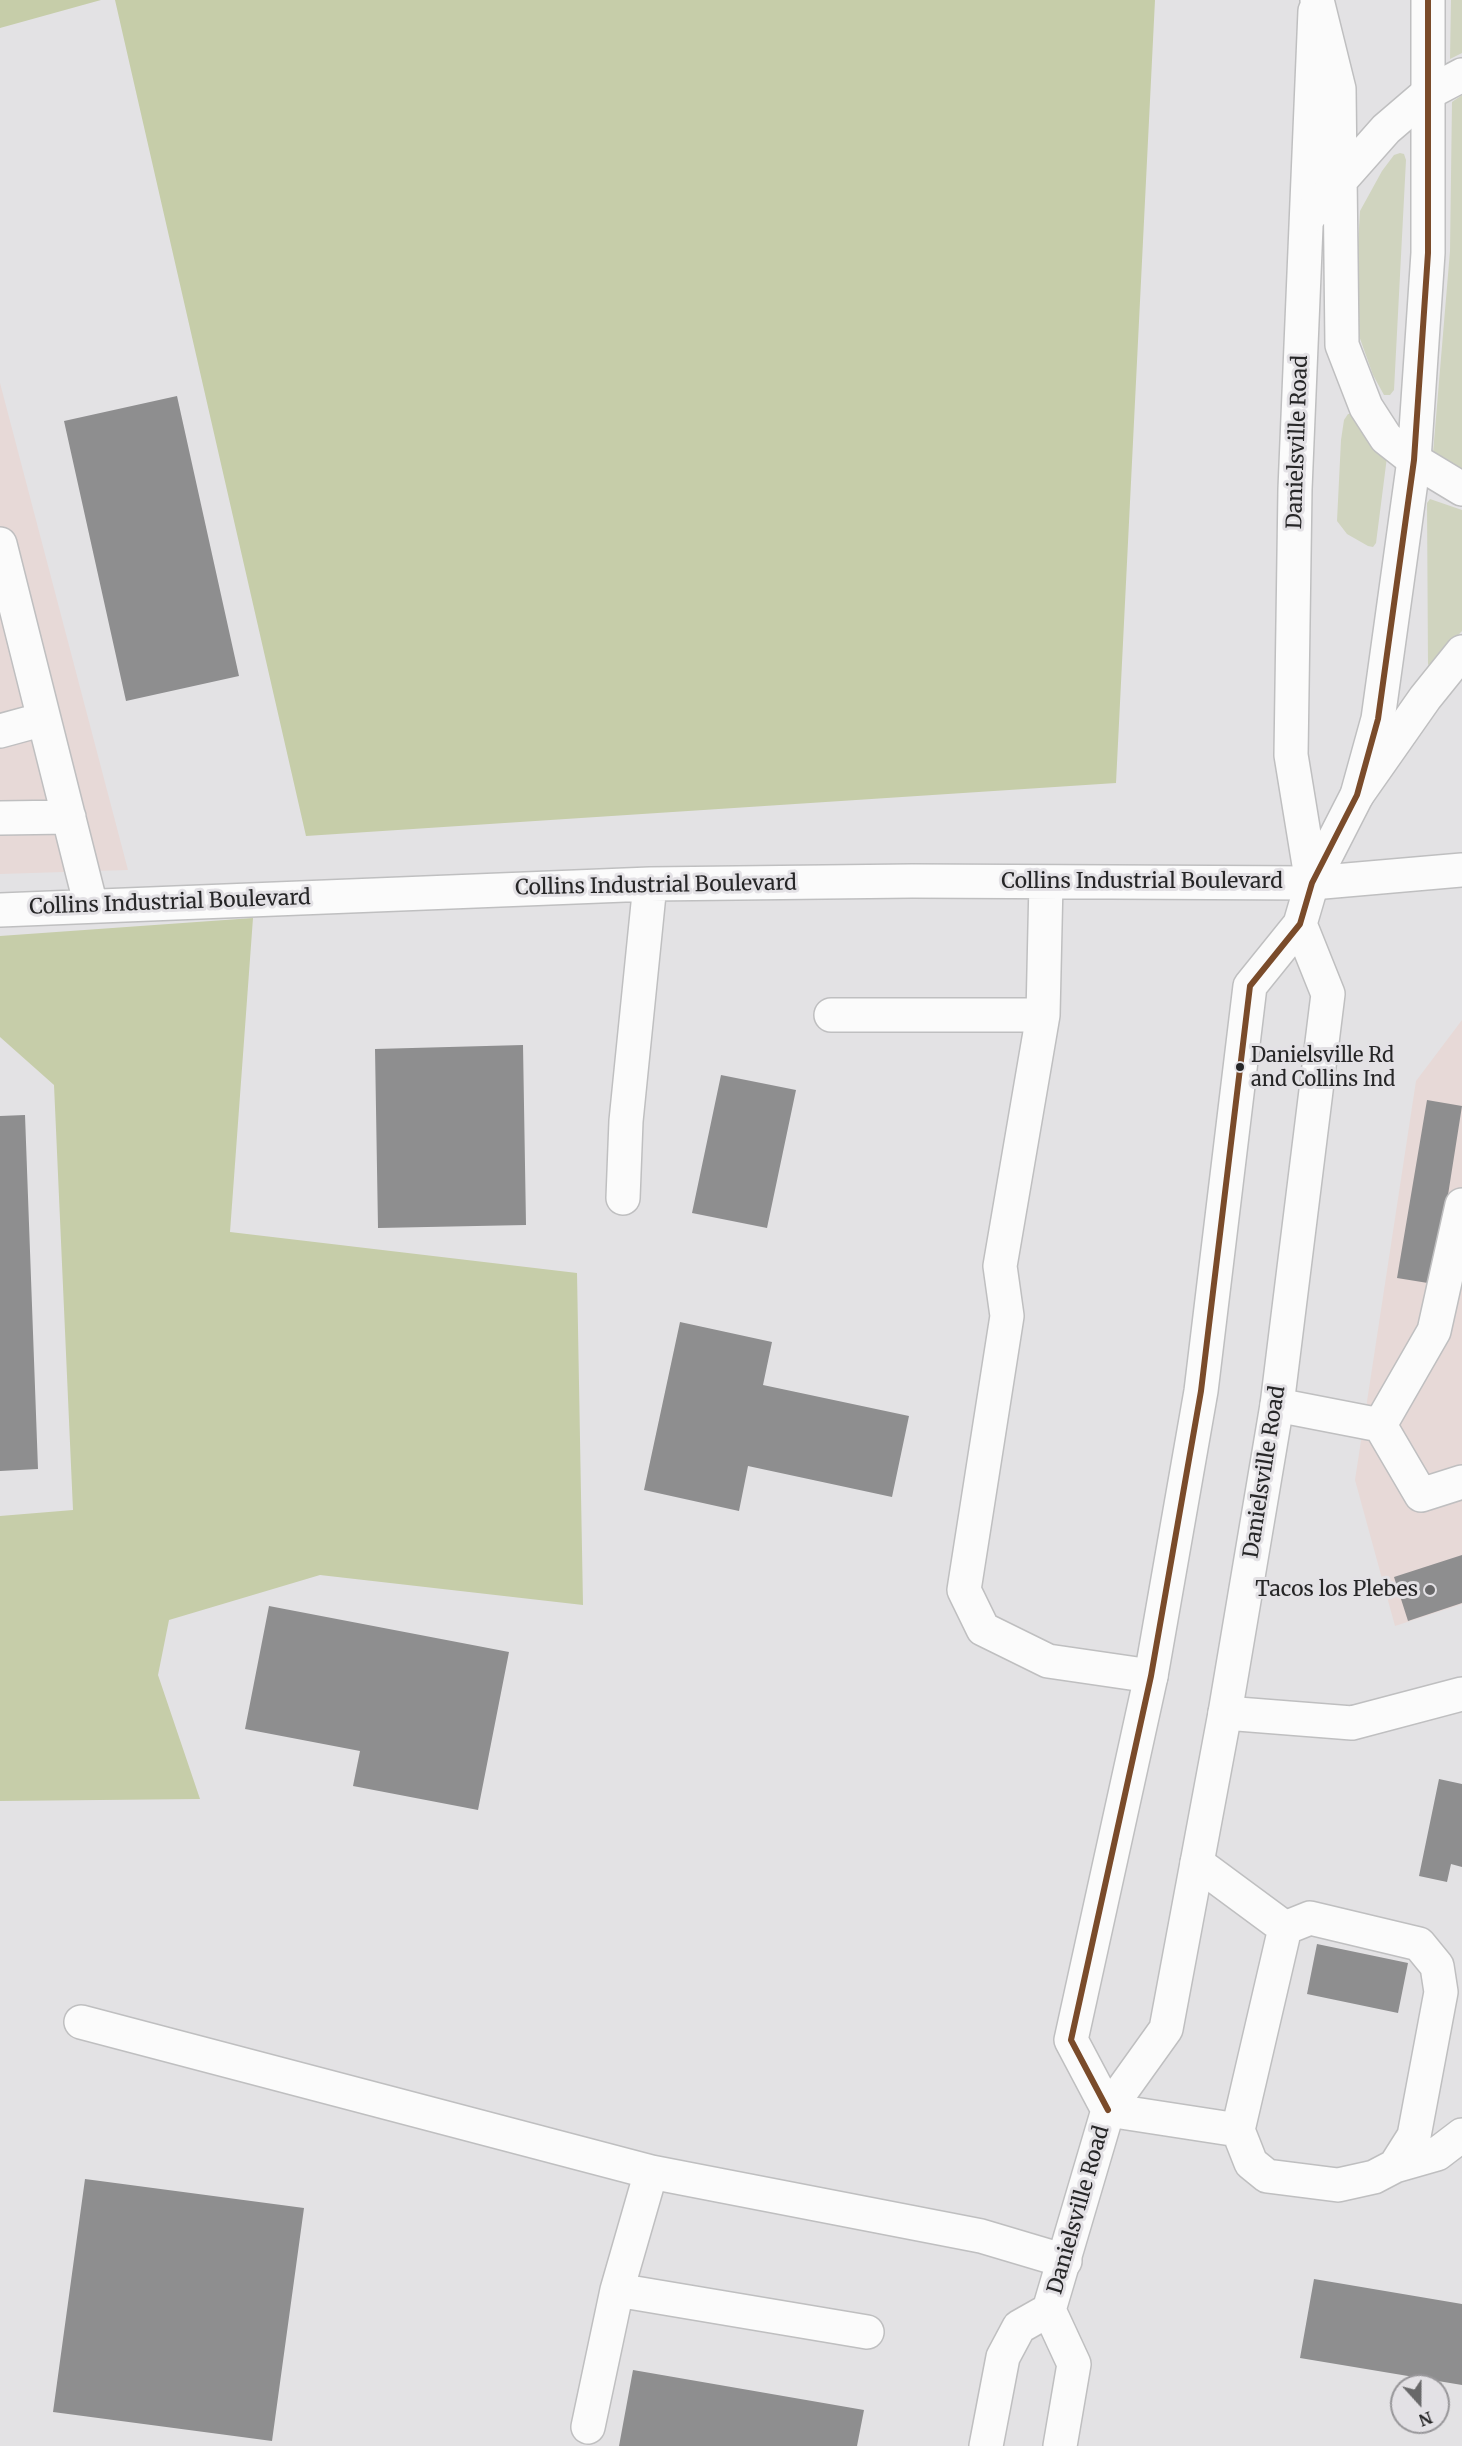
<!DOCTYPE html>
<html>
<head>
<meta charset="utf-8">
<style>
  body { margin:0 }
  #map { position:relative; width:1462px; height:2446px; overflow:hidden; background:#e3e2e4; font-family:Merriweather,serif }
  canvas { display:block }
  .north { position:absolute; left:1390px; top:2374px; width:60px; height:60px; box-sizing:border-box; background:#e3e1e5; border:2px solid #979699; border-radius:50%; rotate:159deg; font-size:16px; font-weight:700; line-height:24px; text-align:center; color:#262627 }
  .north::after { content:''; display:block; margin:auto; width:21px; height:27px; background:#686869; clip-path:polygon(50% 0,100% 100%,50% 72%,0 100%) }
</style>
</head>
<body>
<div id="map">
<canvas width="1462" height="2446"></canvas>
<div class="north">N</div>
</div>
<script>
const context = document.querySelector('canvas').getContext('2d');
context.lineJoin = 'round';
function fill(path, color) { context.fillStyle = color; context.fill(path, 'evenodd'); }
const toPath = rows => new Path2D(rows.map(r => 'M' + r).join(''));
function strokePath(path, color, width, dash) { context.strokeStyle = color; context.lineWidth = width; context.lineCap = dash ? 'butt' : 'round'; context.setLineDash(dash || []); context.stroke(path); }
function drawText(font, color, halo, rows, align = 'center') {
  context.font = font + ' Merriweather,serif'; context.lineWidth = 6; context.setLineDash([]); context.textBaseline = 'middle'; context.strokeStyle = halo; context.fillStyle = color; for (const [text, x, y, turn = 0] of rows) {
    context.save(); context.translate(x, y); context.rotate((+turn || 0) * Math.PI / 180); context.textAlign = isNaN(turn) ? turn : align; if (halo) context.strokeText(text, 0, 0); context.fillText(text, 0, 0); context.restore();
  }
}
fill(toPath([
  [0,383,128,870,0,874],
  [1462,1020,1462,1604,1395,1626,1355,1480,1416,1081]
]), '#e7d9d7');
fill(toPath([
  [1451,0,1462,0,1462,53,1450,59],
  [1462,95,1462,474,1433,453,1450,251,1452,102],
  [1400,153,1404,154,1406,160,1394,390,1390,395,1384,395,1373,375,1358,333,1358,245,1360,211,1382,171,1394,155],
  [1348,414,1352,414,1387,457,1376,543,1373,547,1368,546,1347,534,1337,521,1341,440,1344,420],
  [1430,499,1462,510,1462,631,1432,663,1428,665,1427,503]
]), '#d0d4bf');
fill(toPath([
  [0,0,101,0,0,28],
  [115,0,1155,0,1116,783,306,836],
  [253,918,230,1232,577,1273,583,1605,320,1575,169,1620,158,1675,200,1799,0,1801,0,1516,73,1510,54,1085,0,1037,0,936]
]), '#c6cda9');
fill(toPath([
  [177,396,239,676,126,701,64,421],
  [523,1045,526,1225,378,1228,375,1049],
  [721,1075,796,1090,767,1228,692,1213],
  [1427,1100,1462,1106,1434,1284,1397,1278],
  [25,1115,38,1469,0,1471,0,1116],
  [680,1322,772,1342,763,1385,909,1416,892,1497,748,1466,739,1511,644,1490],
  [1462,1555,1462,1603,1408,1621,1394,1577],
  [269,1606,509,1652,478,1810,353,1786,360,1751,245,1729],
  [1439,1779,1462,1784,1462,1867,1451,1864,1447,1882,1419,1876],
  [1317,1944,1408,1963,1398,2013,1307,1994],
  [85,2179,304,2208,272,2441,53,2412],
  [1314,2279,1462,2304,1462,2385,1300,2358],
  [633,2370,864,2410,857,2446,619,2446]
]), '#8e8e8f');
const minor = toPath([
  [0,544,91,906],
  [0,731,44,719],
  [0,818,69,817],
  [1046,882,1043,1015,1000,1266,1007,1316,964,1590,983,1629,1048,1661,1151,1676],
  [0,910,650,884,912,881,1312,883,1462,870],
  [831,1015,1043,1015],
  [623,1198,626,1121,650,884],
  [1277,1405,1380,1425,1421,1495,1462,1482],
  [1380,1425,1434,1331,1462,1205],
  [1225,1713,1352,1723,1462,1694],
  [81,2022,651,2172,981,2236,1065,2261],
  [1108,2110,1238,2130,1285,1928,1197,1863],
  [1238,2130,1251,2163,1267,2176,1338,2185,1374,2177,1395,2166,1414,2136,1441,1992,1437,1966,1419,1944,1310,1918,1285,1928],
  [1395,2166,1437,2154,1462,2135],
  [617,2290,867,2332],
  [588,2427,617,2290,651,2172]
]);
const major = toPath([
  [1312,883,1291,755,1295,489,1315,11],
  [1108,2110,1071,2040,1151,1676,1201,1391,1250,986,1300,924,1312,883,1357,795,1378,719,1414,460,1428,253,1428,0],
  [986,2446,1003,2357,1019,2327,1049,2310],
  [1060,2446,1074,2364,1049,2310,1108,2110,1166,2029,1225,1713,1277,1405,1328,994,1300,924]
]);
const highway = toPath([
  [1317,0,1339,89,1342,345,1366,407,1386,438,1414,460,1462,489],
  [1308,217,1386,129,1428,93,1462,75],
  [1357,795,1425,698,1462,652]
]);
strokePath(minor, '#bfbfc0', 36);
strokePath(major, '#bfbfc0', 36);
strokePath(highway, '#bfbfc0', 36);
strokePath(minor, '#fbfbfb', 33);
strokePath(major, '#fbfbfb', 33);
strokePath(highway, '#fbfbfb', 33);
strokePath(toPath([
  [1108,2110,1071,2040,1151,1676,1201,1391,1250,986,1300,924,1312,883,1357,795,1378,719,1414,460,1428,253,1428,0]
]), '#7a4b2a', 6);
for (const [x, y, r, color] of [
  [1240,1067,5,"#262627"],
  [1430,1590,6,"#686869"]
]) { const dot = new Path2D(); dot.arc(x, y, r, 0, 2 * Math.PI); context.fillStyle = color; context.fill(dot); strokePath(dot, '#e3e1e5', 2); }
drawText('20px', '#262627', '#e3e1e5', [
  ["Danielsville Rd",1251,1056],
  ["and Collins Ind",1251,1080]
], 'left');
drawText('21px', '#262627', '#e3e1e5', [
  ["Danielsville Road",1298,442,-88],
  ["Collins Industrial Boulevard",1142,882],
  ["Collins Industrial Boulevard",656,886,-1],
  ["Collins Industrial Boulevard",170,903,-2],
  ["Danielsville Road",1265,1472,-81],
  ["Danielsville Road",1079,2210,-74]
]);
drawText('21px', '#262627', '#e3e1e5', [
  ["Tacos los Plebes",1418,1590]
], 'right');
</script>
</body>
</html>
